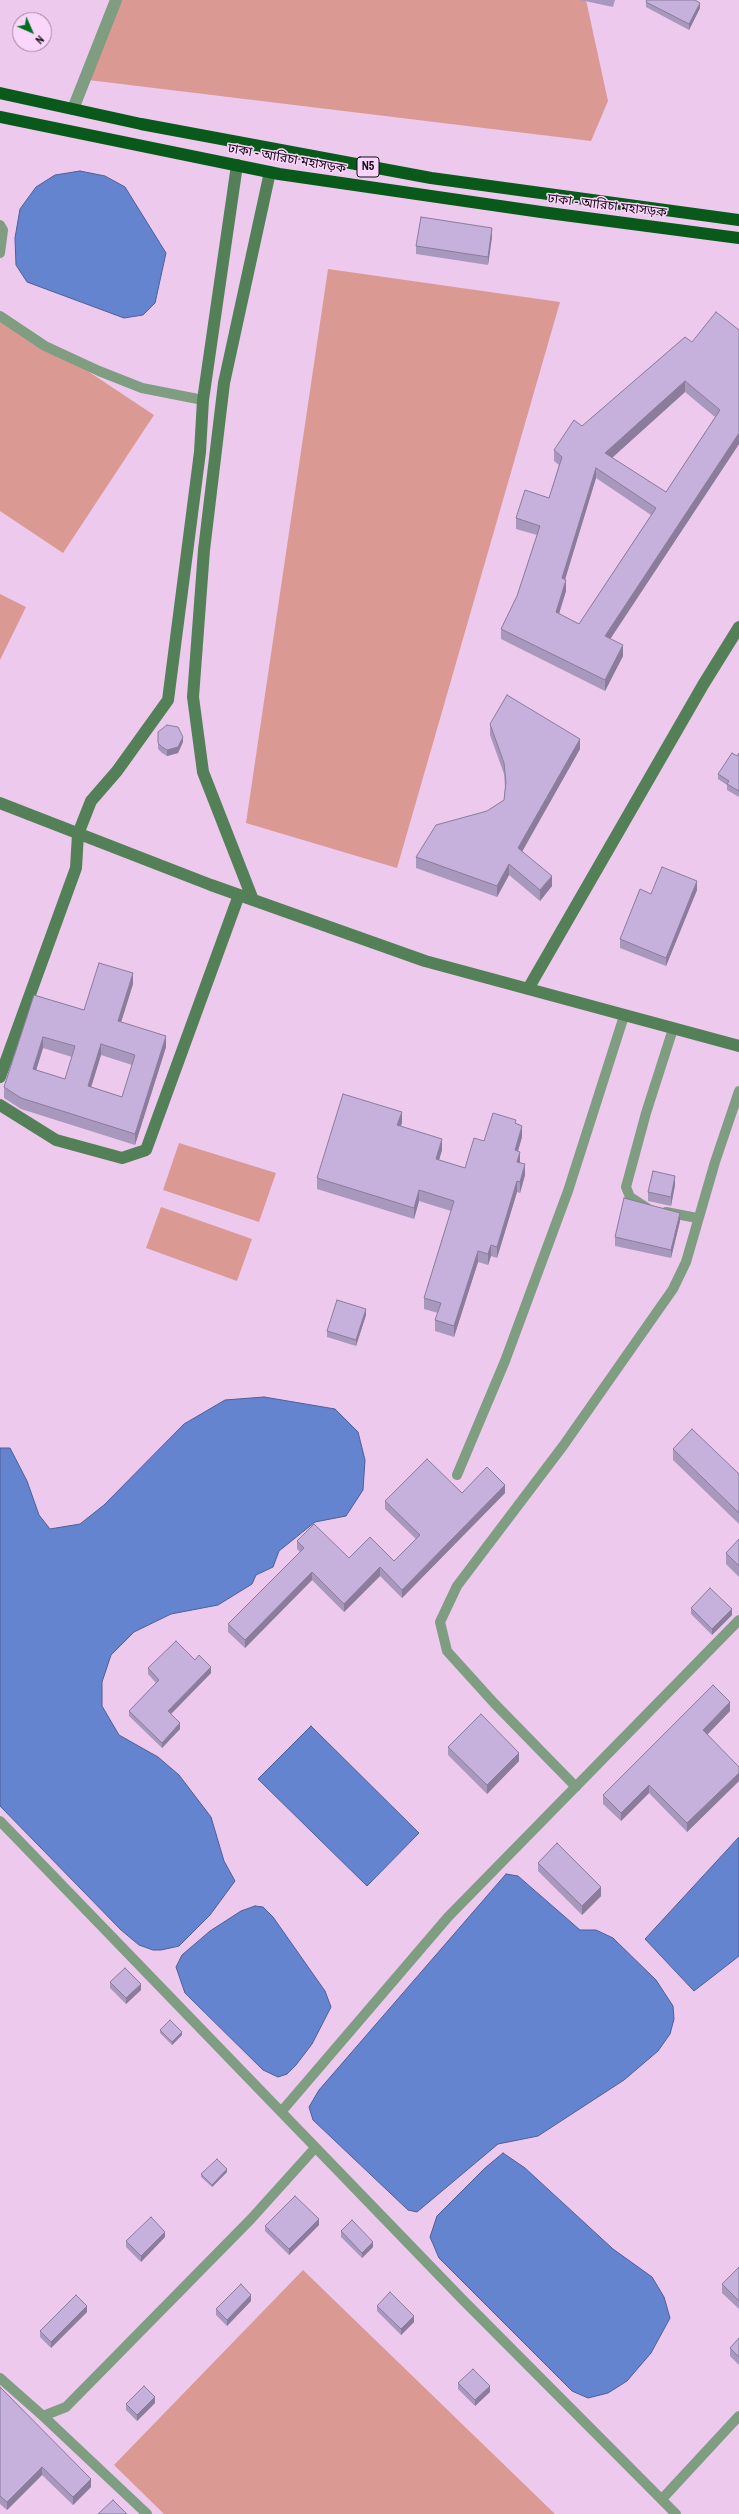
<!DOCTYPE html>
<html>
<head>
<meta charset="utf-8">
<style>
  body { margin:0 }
  #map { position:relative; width:739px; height:2514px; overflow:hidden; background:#edc9ee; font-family:"Archivo Narrow",sans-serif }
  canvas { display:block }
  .north { position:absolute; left:12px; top:12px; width:40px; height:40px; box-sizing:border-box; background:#fad6fb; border:1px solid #9f849f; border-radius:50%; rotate:135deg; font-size:11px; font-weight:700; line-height:16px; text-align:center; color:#160a16 }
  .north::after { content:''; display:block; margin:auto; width:14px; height:18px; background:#016e1e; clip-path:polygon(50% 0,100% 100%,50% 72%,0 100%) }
</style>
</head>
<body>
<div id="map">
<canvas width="739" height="2514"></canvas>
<div class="north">N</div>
</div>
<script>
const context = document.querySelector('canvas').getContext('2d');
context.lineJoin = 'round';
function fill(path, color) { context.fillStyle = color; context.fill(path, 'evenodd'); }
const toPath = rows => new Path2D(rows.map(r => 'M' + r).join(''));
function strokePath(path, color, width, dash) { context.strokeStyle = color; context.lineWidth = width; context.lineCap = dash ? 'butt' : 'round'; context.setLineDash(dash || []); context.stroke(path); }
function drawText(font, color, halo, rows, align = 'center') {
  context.font = font + ' "Archivo Narrow","Noto Sans Bengali",sans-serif'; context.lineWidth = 3; context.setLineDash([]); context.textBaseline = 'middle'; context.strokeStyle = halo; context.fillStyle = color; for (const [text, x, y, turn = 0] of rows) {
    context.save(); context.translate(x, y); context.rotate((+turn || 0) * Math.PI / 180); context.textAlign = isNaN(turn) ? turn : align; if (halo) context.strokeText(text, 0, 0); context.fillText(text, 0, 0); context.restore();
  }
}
fill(toPath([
  [111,0,586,0,608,101,591,141,80,79],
  [328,269,560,302,397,868,246,823],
  [0,313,154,415,63,553,0,511],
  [0,594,26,607,0,660],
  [179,1143,276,1173,259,1222,163,1190],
  [161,1207,252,1239,237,1281,146,1248],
  [303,2270,555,2514,164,2514,114,2465]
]), '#da9a93');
const water = toPath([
  [80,171,105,176,125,187,166,253,155,303,143,315,124,318,27,282,16,265,15,238,20,209,36,187,55,175,80,171],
  [264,1397,335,1409,358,1432,365,1460,363,1490,346,1516,315,1522,279,1551,273,1567,256,1575,252,1584,218,1605,171,1614,134,1632,111,1655,102,1682,102,1706,119,1735,158,1757,179,1775,211,1817,224,1861,235,1881,210,1915,179,1946,161,1950,153,1950,139,1945,121,1930,0,1806,0,1448,10,1448,27,1481,39,1515,50,1529,80,1524,104,1505,184,1424,225,1400,264,1397],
  [311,1726,419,1833,367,1886,258,1779,311,1726],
  [739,1837,739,1956,694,1991,645,1939,739,1837],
  [506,1874,518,1876,580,1930,596,1930,613,1938,656,1980,673,2006,674,2019,670,2034,658,2051,624,2080,538,2136,498,2144,417,2212,408,2210,313,2120,309,2107,319,2090,506,1874],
  [255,1906,263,1907,273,1917,325,1991,331,2007,312,2044,296,2065,287,2074,278,2077,263,2070,185,1993,176,1967,182,1955,210,1931,241,1911,255,1906],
  [503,2153,525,2168,613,2249,652,2277,664,2297,670,2318,651,2353,627,2381,608,2393,588,2398,572,2391,439,2258,430,2237,437,2216,485,2168,503,2153]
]);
fill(water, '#6484d0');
strokePath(water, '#4d5f98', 1);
strokePath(toPath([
  [0,225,3,230,0,253],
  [0,316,45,346,99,371,142,388,203,400],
  [647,1208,630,1197,626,1187,646,1113,673,1029],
  [666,1212,697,1218],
  [457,1475,505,1361,568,1191,624,1016],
  [576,1787,494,1703,447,1651,440,1622,457,1586,563,1446,673,1289,686,1262,715,1162,739,1091],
  [0,1821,462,2299,676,2514],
  [281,2112,448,1917,739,1620],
  [0,2378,43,2416,66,2407,251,2219,315,2148],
  [43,2416,147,2514],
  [662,2499,739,2416]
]), '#7f9d80', 10);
strokePath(toPath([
  [73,109,116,0]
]), '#7f9d80', 12);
strokePath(toPath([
  [0,803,211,885,425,961,739,1046],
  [253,900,203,772,193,697,204,550,224,383,270,172],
  [528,989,703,685,739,627],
  [0,1077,76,868,78,834,91,801,117,771,168,700,200,452,203,400,237,165],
  [0,1105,56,1140,122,1158,146,1150,239,895]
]), '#538056', 12);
strokePath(toPath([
  [0,93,141,124,431,178,739,220],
  [0,117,279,174,541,212,739,238]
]), '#08591a', 12);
fill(toPath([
  [580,0,615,0,613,7],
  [646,2,700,8,689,30,646,7],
  [492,237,488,265,416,254,416,246],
  [685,337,739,444,610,639,623,656,605,691,501,639,501,629,517,596,537,535,516,529,516,518,549,498,559,465,554,461,554,450,582,426],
  [685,392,715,417,666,492,612,458],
  [596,478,651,515,579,624,559,614,566,591,565,580],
  [490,724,580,749,522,851,552,886,540,901,509,875,497,897,416,868,416,857,504,800,505,787,504,774,490,735],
  [158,732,183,742,178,753,167,756,162,753,158,749],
  [739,753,739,797,727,790,727,785,718,779,718,774,737,756],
  [697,890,666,966,620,948,620,939,651,894],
  [133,984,121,1022,166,1047,135,1145,21,1109,4,1098,4,1087,34,995,84,1010],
  [43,1048,72,1057,65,1079,36,1070],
  [101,1055,132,1065,122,1097,91,1087],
  [402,1123,400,1126,442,1150,439,1160,465,1168,484,1141,516,1124,522,1137,518,1151,520,1163,525,1175,520,1193,517,1192,497,1258,491,1256,488,1265,478,1262,454,1337,435,1331,435,1320,438,1313,424,1309,424,1298,451,1211,419,1201,414,1219,317,1189,317,1178],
  [675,1185,671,1206,648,1201,648,1192],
  [680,1221,671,1258,615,1246,615,1237],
  [366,1315,356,1346,327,1337,327,1331],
  [673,1449,739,1474,739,1524,673,1460],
  [462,1493,505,1493,402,1598,380,1576,344,1612,312,1580,245,1648,228,1632,228,1624,300,1552,297,1549,297,1541,349,1558,394,1561,416,1539,385,1509,385,1501],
  [739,1540,739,1577,726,1564,726,1553],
  [691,1608,732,1615,712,1635,691,1614],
  [195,1660,211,1673,171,1714,180,1729,162,1748,129,1716,129,1711,156,1683,148,1674,148,1668],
  [730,1711,707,1735,739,1767,739,1781,687,1832,649,1793,621,1821,603,1804,603,1795],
  [448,1747,519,1761,487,1794,448,1755],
  [538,1863,601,1896,582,1915,538,1871],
  [110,1982,141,1990,126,2004,110,1988],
  [160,2030,182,2035,172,2045,160,2033],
  [227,2172,212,2187,201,2177,201,2174],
  [319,2225,289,2255,265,2231,265,2226],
  [341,2231,373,2247,362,2258,341,2237],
  [165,2237,141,2262,126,2247,126,2241],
  [739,2267,739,2309,722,2293,722,2284],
  [251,2301,227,2326,216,2315,216,2309],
  [377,2306,414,2322,401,2335,377,2311],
  [87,2312,51,2348,40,2337,40,2331],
  [739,2338,739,2365,730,2356,730,2348],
  [458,2383,490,2392,475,2406,458,2389],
  [0,2387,91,2487,73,2505,42,2475,7,2510,0,2504],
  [155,2403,137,2421,126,2410,126,2404]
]), '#a998bd');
fill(toPath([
  [700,3,700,8,689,30,689,24],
  [492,228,492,237,488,265,488,257],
  [685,381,685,392,605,464,605,453],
  [739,433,739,444,605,647,605,636],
  [596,468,596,478,562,589,562,578],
  [566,580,566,591,556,623,556,612],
  [623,645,623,656,605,691,605,680],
  [183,737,183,742,178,753,167,756,167,750],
  [580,739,580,749,518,859,518,848],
  [509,864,509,875,497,897,497,886],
  [552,876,552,886,540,901,540,890],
  [697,881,697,890,666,966,666,958],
  [133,973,133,984,118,1032,118,1021],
  [166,1036,166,1047,135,1145,135,1134],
  [43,1037,43,1048,33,1080,33,1069],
  [101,1044,101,1055,88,1097,88,1086],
  [402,1112,402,1123,397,1136,397,1125],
  [522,1126,522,1137,515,1161,515,1150],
  [442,1139,442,1150,436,1170,436,1159],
  [520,1152,520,1163,517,1162],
  [525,1164,525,1175,520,1193,520,1182],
  [675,1176,675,1185,671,1206,671,1197],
  [517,1181,517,1192,497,1258,497,1247],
  [419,1190,419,1201,414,1219,414,1208],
  [680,1213,680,1221,671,1258,671,1250],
  [491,1245,491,1256,488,1265,488,1254],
  [478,1251,478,1262,454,1337,454,1326],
  [366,1309,366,1315,356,1346,356,1340],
  [505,1485,505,1493,402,1598,402,1590],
  [380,1567,380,1576,344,1612,344,1604],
  [312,1572,312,1580,245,1648,245,1640],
  [732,1609,732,1615,712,1635,712,1629],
  [211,1667,211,1673,168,1717,168,1711],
  [730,1702,730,1711,703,1739,703,1730],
  [180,1723,180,1729,162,1748,162,1743],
  [519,1753,519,1761,487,1794,487,1785],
  [739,1773,739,1781,687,1832,687,1823],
  [649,1785,649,1793,621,1821,621,1813],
  [601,1887,601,1896,582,1915,582,1906],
  [141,1984,141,1990,126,2004,126,1998],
  [182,2032,182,2035,172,2045,172,2042],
  [227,2169,227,2172,212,2187,212,2185],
  [319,2219,319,2225,289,2255,289,2249],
  [165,2232,165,2237,141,2262,141,2256],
  [373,2242,373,2247,362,2258,362,2253],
  [251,2295,251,2301,227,2326,227,2320],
  [87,2306,87,2312,51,2348,51,2342],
  [414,2316,414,2322,401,2335,401,2329],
  [490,2386,490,2392,475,2406,475,2400],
  [155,2397,155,2403,137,2421,137,2415],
  [42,2467,42,2475,7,2510,7,2502],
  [91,2479,91,2487,73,2505,73,2497]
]), '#8a7c9a');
const building = toPath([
  [647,0,695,0,700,3,689,24,646,2,647,0],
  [421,217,492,228,488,257,416,246,421,217],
  [716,312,739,330,739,433,605,636,623,645,605,680,501,629,517,596,540,526,516,518,525,490,549,498,562,457,554,450,574,420,582,426,685,337,692,342,716,312],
  [685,381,720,410,666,492,605,453,685,381],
  [596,468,656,508,579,624,556,612,566,580,562,578,596,468],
  [507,695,580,739,518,848,552,876,540,890,509,864,497,886,416,857,436,825,487,811,504,800,506,782,504,763,490,724,507,695],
  [167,725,178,727,183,737,178,747,167,750,162,747,158,743,158,732,167,725],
  [732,753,737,756,739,753,739,791,727,784,729,781,718,774,732,753],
  [662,867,697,881,666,958,620,939,640,889,651,894,662,867],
  [99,963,133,973,118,1021,166,1036,135,1134,21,1098,4,1087,34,995,84,1010,99,963],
  [43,1037,75,1046,65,1079,33,1069,43,1037],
  [101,1044,135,1055,122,1097,88,1086,101,1044],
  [343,1094,402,1112,397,1125,442,1139,436,1159,465,1168,474,1138,484,1141,493,1113,516,1120,515,1123,522,1126,515,1150,520,1152,517,1162,525,1164,520,1182,517,1181,497,1247,491,1245,488,1254,478,1251,454,1326,435,1320,441,1303,424,1298,454,1201,419,1190,414,1208,317,1178,343,1094],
  [653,1171,675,1176,671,1197,648,1192,653,1171],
  [624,1198,680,1213,671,1250,615,1237,624,1198],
  [337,1300,366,1309,356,1340,327,1331,337,1300],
  [692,1429,739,1474,739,1513,673,1449,692,1429],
  [427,1459,462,1493,487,1467,505,1485,402,1590,380,1567,344,1604,312,1572,245,1640,228,1624,304,1548,297,1541,314,1524,349,1558,370,1537,394,1561,420,1535,385,1501,427,1459],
  [739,1539,739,1566,726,1553,739,1539],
  [710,1588,732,1609,712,1629,691,1608,710,1588],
  [176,1641,195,1660,199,1655,211,1667,168,1711,180,1723,162,1743,129,1711,159,1680,148,1668,176,1641],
  [713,1685,730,1702,703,1730,739,1767,739,1773,687,1823,649,1785,621,1813,603,1795,713,1685],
  [481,1714,519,1753,487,1785,448,1747,481,1714],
  [557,1843,601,1887,582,1906,538,1863,557,1843],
  [125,1968,141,1984,126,1998,110,1982,125,1968],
  [170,2020,182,2032,172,2042,160,2030,170,2020],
  [217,2159,227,2169,212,2185,201,2174,217,2159],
  [295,2196,319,2219,289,2249,265,2226,295,2196],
  [151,2217,165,2232,141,2256,126,2241,151,2217],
  [352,2220,373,2242,362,2253,341,2231,352,2220],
  [739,2267,739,2301,722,2284,739,2267],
  [241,2284,251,2295,227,2320,216,2309,241,2284],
  [390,2292,414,2316,401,2329,377,2306,390,2292],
  [76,2295,87,2306,51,2342,40,2331,76,2295],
  [739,2338,739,2357,730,2348,739,2338],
  [473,2369,490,2386,475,2400,458,2383,473,2369],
  [144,2386,155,2397,137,2415,126,2404,144,2386],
  [0,2387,91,2479,73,2497,42,2467,7,2502,0,2496,0,2387],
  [113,2500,127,2514,98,2514,113,2500]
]);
fill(building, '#c5b1dc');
strokePath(building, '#8a7c9a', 1);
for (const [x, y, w] of [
  [368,167,22]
]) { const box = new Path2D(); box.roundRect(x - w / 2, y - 10, w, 20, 3); context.fillStyle = '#fad6fb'; context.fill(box); strokePath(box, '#160a16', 1); }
drawText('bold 12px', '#160a16', null, [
  ["N5",368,167]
]);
drawText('13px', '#160a16', '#fad6fb', [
  ["ঢাকা - আরিচা মহাসড়ক",287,159,10],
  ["ঢাকা - আরিচা মহাসড়ক",607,206,7]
]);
</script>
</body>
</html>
